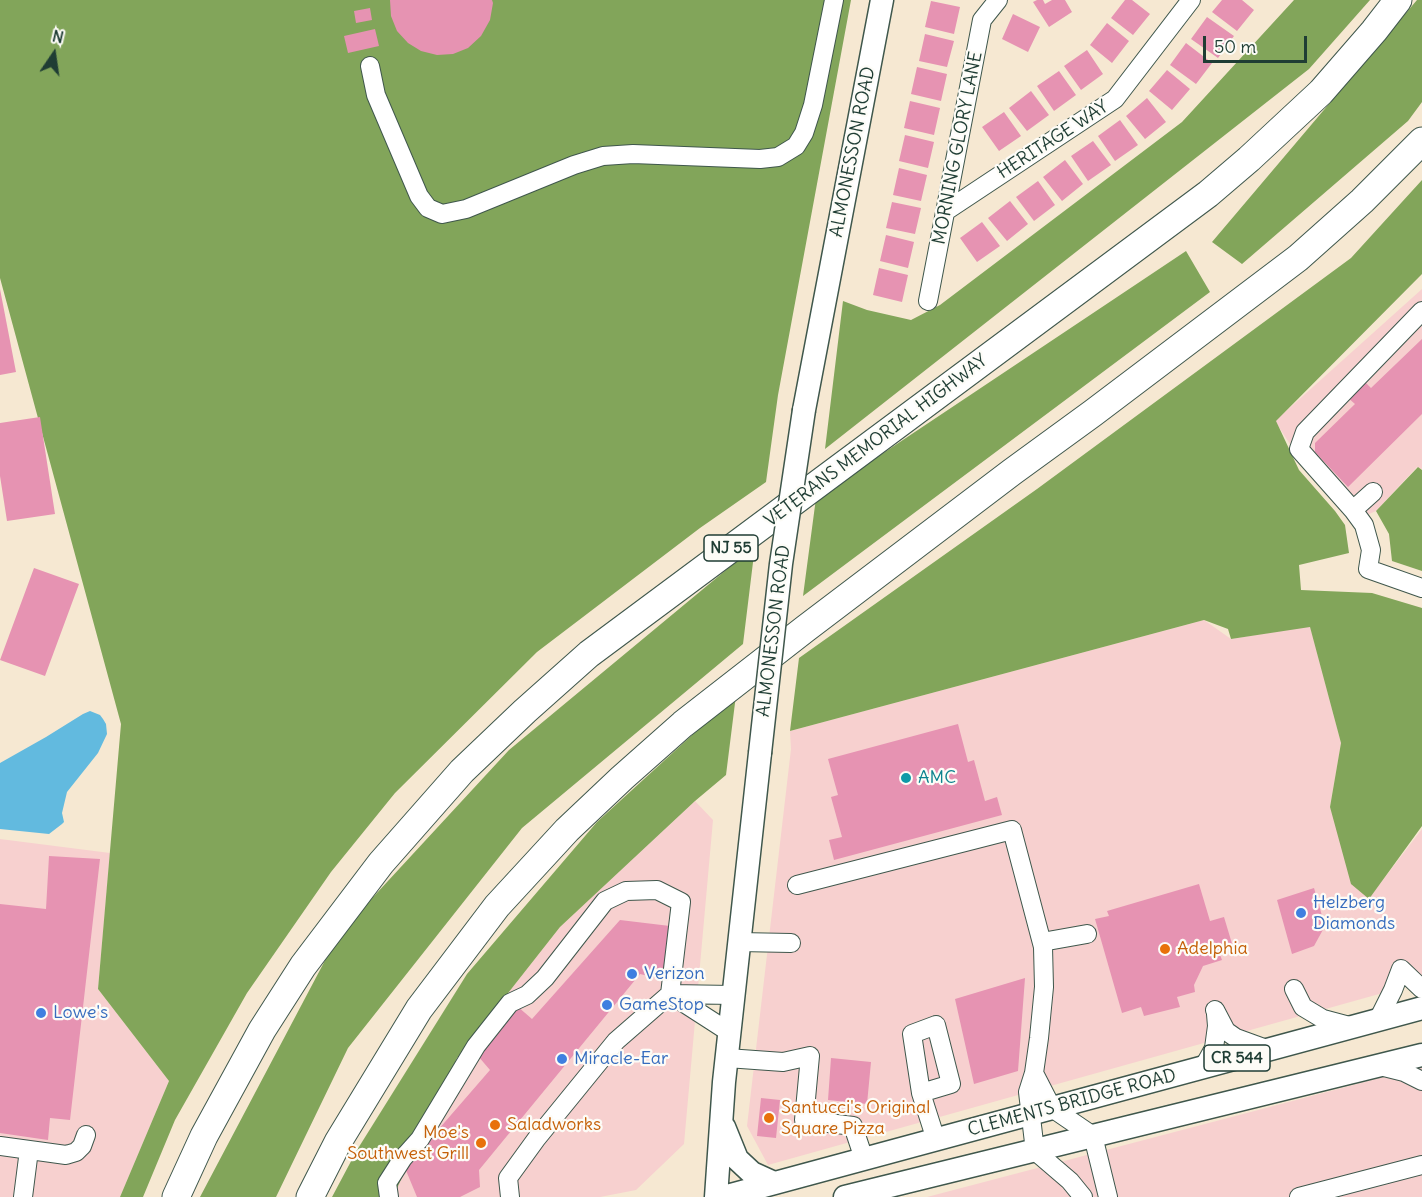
<!DOCTYPE html>
<html>
<head>
<meta charset="utf-8">
<style>
  body { margin:0 }
  #map { position:relative; width:1422px; height:1197px; overflow:hidden; background:#f6e8d2; font-family:Delius,sans-serif }
  canvas { display:block }
  .north { position:absolute; left:24px; top:24px; width:60px; height:60px; -webkit-text-stroke:4px #fdfcf7; paint-order:stroke; rotate:13deg; font-size:16px; font-weight:700; line-height:24px; text-align:center; color:#1f3d34 }
  .north::after { content:''; display:block; margin:auto; width:21px; height:27px; background:#1f3d34; clip-path:polygon(50% 0,100% 100%,50% 72%,0 100%) }
  .scale { position:absolute; left:1203px; top:36px; width:104px; height:27px; box-sizing:border-box; border:3px solid #1f3d34; border-top:0; padding-left:8px; font-size:18px; line-height:21px; white-space:nowrap; color:#1f3d34; -webkit-text-stroke:4px #fdfcf7; paint-order:stroke }
</style>
</head>
<body>
<div id="map">
<canvas width="1422" height="1197"></canvas>
<div class="north">N</div>
<div class="scale">50 m</div>
</div>
<script>
const context = document.querySelector('canvas').getContext('2d');
context.lineJoin = 'round';
function fill(path, color) { context.fillStyle = color; context.fill(path, 'evenodd'); }
const toPath = rows => new Path2D(rows.map(r => 'M' + r).join(''));
function strokePath(path, color, width, dash) { context.strokeStyle = color; context.lineWidth = width; context.lineCap = dash ? 'butt' : 'round'; context.setLineDash(dash || []); context.stroke(path); }
function drawText(font, color, halo, rows, align = 'center') {
  context.font = font + ' Delius,sans-serif'; context.lineWidth = 4.5; context.setLineDash([]); context.textBaseline = 'middle'; context.strokeStyle = halo; context.fillStyle = color; for (const [text, x, y, turn = 0] of rows) {
    context.save(); context.translate(x, y); context.rotate((+turn || 0) * Math.PI / 180); context.textAlign = isNaN(turn) ? turn : align; if (halo) context.strokeText(text, 0, 0); context.fillText(text, 0, 0); context.restore();
  }
}
fill(toPath([
  [1422,289,1422,469,1417,467,1376,511,1351,522,1308,472,1275,421],
  [1204,620,1231,639,1310,626,1341,743,1330,807,1369,898,1422,829,1422,982,768,1165,747,1126,791,749,790,731],
  [695,801,713,820,684,1144,636,1190,600,1197,393,1197,457,1058,560,927],
  [0,839,110,853,98,989,169,1081,120,1197,0,1197],
  [1422,1067,1422,1197,927,1197]
]), '#f7d0cf');
fill(toPath([
  [0,0,851,0,778,395,766,482,700,528,537,652,395,793,331,872,247,993,175,1120,143,1197,120,1197,169,1081,98,989,121,724,0,278],
  [1294,0,1370,0,1309,69,825,449,843,301,867,310,911,320,940,305,1182,122],
  [1417,0,1422,0,1422,102,1408,121,1242,264,1212,242],
  [1422,180,1422,274,1276,421,1299,470,1335,511,1345,525,1349,553,1299,565,1301,590,1372,593,1422,608,1422,826,1369,899,1351,884,1330,807,1341,743,1310,627,1231,639,1228,629,1204,620,790,731,799,658,1037,489,1351,258],
  [1186,251,1210,292,803,596,816,498],
  [1418,467,1422,470,1422,571,1392,561,1389,534,1376,511],
  [755,546,743,644,522,828,348,1048,276,1197,200,1197,339,934,509,750],
  [736,695,726,775,695,801,560,927,457,1058,393,1197,332,1197,357,1150,467,974,597,822]
]), '#82a55a');
fill(toPath([
  [90,711,100,715,103,719,106,724,107,734,98,753,67,792,62,813,64,822,62,824,49,834,0,829,0,763,46,737,83,714]
]), '#62badf');
fill(toPath([
  [390,0,492,0,493,3,490,20,481,36,468,48,453,54,437,55,421,51,408,43,397,31,391,16],
  [1037,0,1043,0,1045,4,1052,0,1065,0,1072,12,1049,27,1033,2],
  [1125,0,1132,0,1150,14,1133,35,1111,18],
  [1222,0,1242,0,1254,10,1237,31,1212,12],
  [931,1,960,7,954,34,925,27],
  [370,8,372,20,356,23,354,11],
  [1013,14,1040,27,1028,52,1002,39],
  [1207,17,1234,36,1218,58,1191,39],
  [1107,23,1129,41,1112,63,1090,45],
  [375,29,379,46,348,53,344,36],
  [925,34,954,41,947,67,919,61],
  [1186,43,1212,63,1196,84,1170,65],
  [1087,50,1103,74,1081,90,1064,66],
  [917,67,947,74,941,101,911,94],
  [1167,70,1190,89,1172,110,1149,91],
  [1059,71,1076,95,1054,111,1037,86],
  [1031,91,1049,115,1027,131,1009,108],
  [1147,98,1166,122,1145,139,1126,116],
  [910,101,940,108,934,135,904,128],
  [1004,112,1021,136,999,151,982,127],
  [1120,120,1138,145,1115,161,1098,136],
  [905,135,934,142,928,168,899,161],
  [1093,141,1111,165,1088,181,1071,156],
  [1065,160,1083,184,1062,201,1043,177],
  [899,168,927,175,921,201,893,195],
  [1038,181,1055,205,1034,221,1016,197],
  [1010,201,1028,224,1007,241,988,218],
  [892,202,921,208,915,234,886,228],
  [982,222,1000,246,977,262,960,238],
  [886,235,914,242,908,268,880,261],
  [879,268,908,275,902,302,873,295],
  [0,289,16,372,0,375],
  [1422,339,1422,414,1348,487,1315,452,1315,443,1355,404,1347,397,1364,381,1371,388],
  [40,417,55,514,7,521,0,476,0,423],
  [34,568,79,584,45,676,0,660],
  [958,724,968,762,974,760,985,801,997,797,1002,815,834,860,829,840,842,837,831,797,838,795,828,759],
  [49,856,100,859,70,1120,50,1118,48,1140,0,1133,0,904,46,909],
  [1199,884,1210,921,1224,917,1233,947,1219,952,1222,960,1203,966,1194,985,1195,992,1177,997,1180,1007,1144,1016,1141,1007,1122,1013,1095,919,1109,916,1107,911],
  [1314,888,1325,926,1314,946,1292,954,1277,900],
  [620,920,670,926,665,980,640,974,479,1170,480,1187,460,1197,417,1197,405,1168,490,1070,478,1056,517,1006,532,1019],
  [1025,978,1018,1071,974,1084,955,999],
  [831,1058,871,1062,867,1104,828,1100],
  [761,1098,780,1100,776,1138,757,1136]
]), '#e693b2');
const minor = toPath([
  [370,66,376,95,419,196,428,208,442,214,466,209,574,165,603,156,633,154,760,159,778,157,796,146,804,133,813,105,834,0],
  [946,211,1115,99,1191,0],
  [928,301,982,20,998,0],
  [1373,492,1353,510,1364,525,1371,550,1368,569,1422,588],
  [1353,510,1299,449,1305,432,1422,311],
  [797,885,1012,830,1043,947,1044,987,1039,1038,1034,1073,1028,1092,1035,1151,1070,1181,1083,1197],
  [739,942,791,943],
  [1042,942,1087,934],
  [1294,989,1303,1007,1323,1019,1353,1027],
  [670,994,729,1032],
  [1215,1010,1226,1031,1236,1038,1269,1050],
  [1378,1020,1393,990,1401,969,1422,989],
  [727,1058,783,1062,810,1056,804,1120,853,1126,864,1159],
  [1380,1066,1404,1072,1422,1081],
  [1203,1068,1214,1048,1217,1026,1216,1014],
  [1034,1073,1052,1108,1093,1136,1108,1197],
  [921,1093,951,1084,936,1025,912,1034,921,1093,936,1140],
  [0,1146,66,1155,76,1152,82,1146,86,1135],
  [23,1197,29,1150],
  [389,1197,387,1183,403,1158,420,1139,476,1046,510,1003,527,995,545,978,605,901,626,891,657,890,681,902,670,994],
  [510,1197,508,1178,537,1138,616,1041,670,994,733,995],
  [1299,1197,1422,1165]
]);
const major = toPath([
  [804,410,882,0],
  [724,1127,737,1159,752,1173,774,1183],
  [716,1197,724,1082,760,753],
  [723,1197,1422,1008],
  [845,1197,1422,1055]
]);
const highway = toPath([
  [176,1197,204,1136,262,1030,303,966,381,863,462,771,525,711,589,654,1208,194,1249,159,1321,92,1374,31,1398,0],
  [310,1197,338,1142,419,1009,497,906,567,830,622,778,683,724,805,629,1012,472,1093,413,1298,258,1362,201,1422,141]
]);
strokePath(minor, '#3f574c', 20);
strokePath(major, '#3f574c', 25);
strokePath(highway, '#3f574c', 29);
strokePath(minor, '#fff', 18);
strokePath(major, '#fff', 22);
strokePath(highway, '#fff', 27);
const majorBridge = toPath([
  [760,753,781,564,804,410]
]);
strokePath(majorBridge, '#3f574c', 25, []);
strokePath(majorBridge, '#fff', 22);
for (const [x, y, r, color] of [
  [906,778,6,"#0f9aa8"],
  [1301,913,6,"#3f7fe0"],
  [1165,949,6,"#e8710a"],
  [632,974,6,"#3f7fe0"],
  [607,1005,6,"#3f7fe0"],
  [41,1013,6,"#3f7fe0"],
  [562,1059,6,"#3f7fe0"],
  [769,1118,6,"#e8710a"],
  [495,1125,6,"#e8710a"],
  [481,1143,6,"#e8710a"]
]) { const dot = new Path2D(); dot.arc(x, y, r, 0, 2 * Math.PI); context.fillStyle = color; context.fill(dot); strokePath(dot, '#fdfcf7', 2); }
for (const [x, y, w] of [
  [731,548,54],
  [1237,1058,66]
]) { const box = new Path2D(); box.roundRect(x - w / 2, y - 13, w, 26, 4.5); context.fillStyle = '#fdfcf7'; context.fill(box); strokePath(box, '#1f3d34', 1.5); }
drawText('bold 16px', '#1f3d34', null, [
  ["NJ 55",731,548],
  ["CR 544",1237,1058]
]);
drawText('18px', '#1f3d34', '#fdfcf7', [
  ["HERITAGE WAY",1053,140,-33],
  ["MORNING GLORY LANE",958,148,-79],
  ["ALMONESSON ROAD",853,152,-79],
  ["VETERANS MEMORIAL HIGHWAY",876,441,-37],
  ["ALMONESSON ROAD",774,631,-83],
  ["CLEMENTS BRIDGE ROAD",1072,1103,-15]
]);
drawText('18px', '#0d838f', '#fdfcf7', [
  ["AMC",918,778]
], 'left');
drawText('18px', '#366cbe', '#fdfcf7', [
  ["Helzberg",1313,903],
  ["Diamonds",1313,924],
  ["Verizon",644,974],
  ["GameStop",619,1005],
  ["Lowe's",53,1013],
  ["Miracle-Ear",574,1059]
], 'left');
drawText('18px', '#c56008', '#fdfcf7', [
  ["Adelphia",1177,949],
  ["Santucci's Original",781,1108],
  ["Square Pizza",781,1129],
  ["Saladworks",507,1125],
  ["Moe's",469,1133,"right"],
  ["Southwest Grill",469,1154,"right"]
], 'left');
</script>
</body>
</html>
